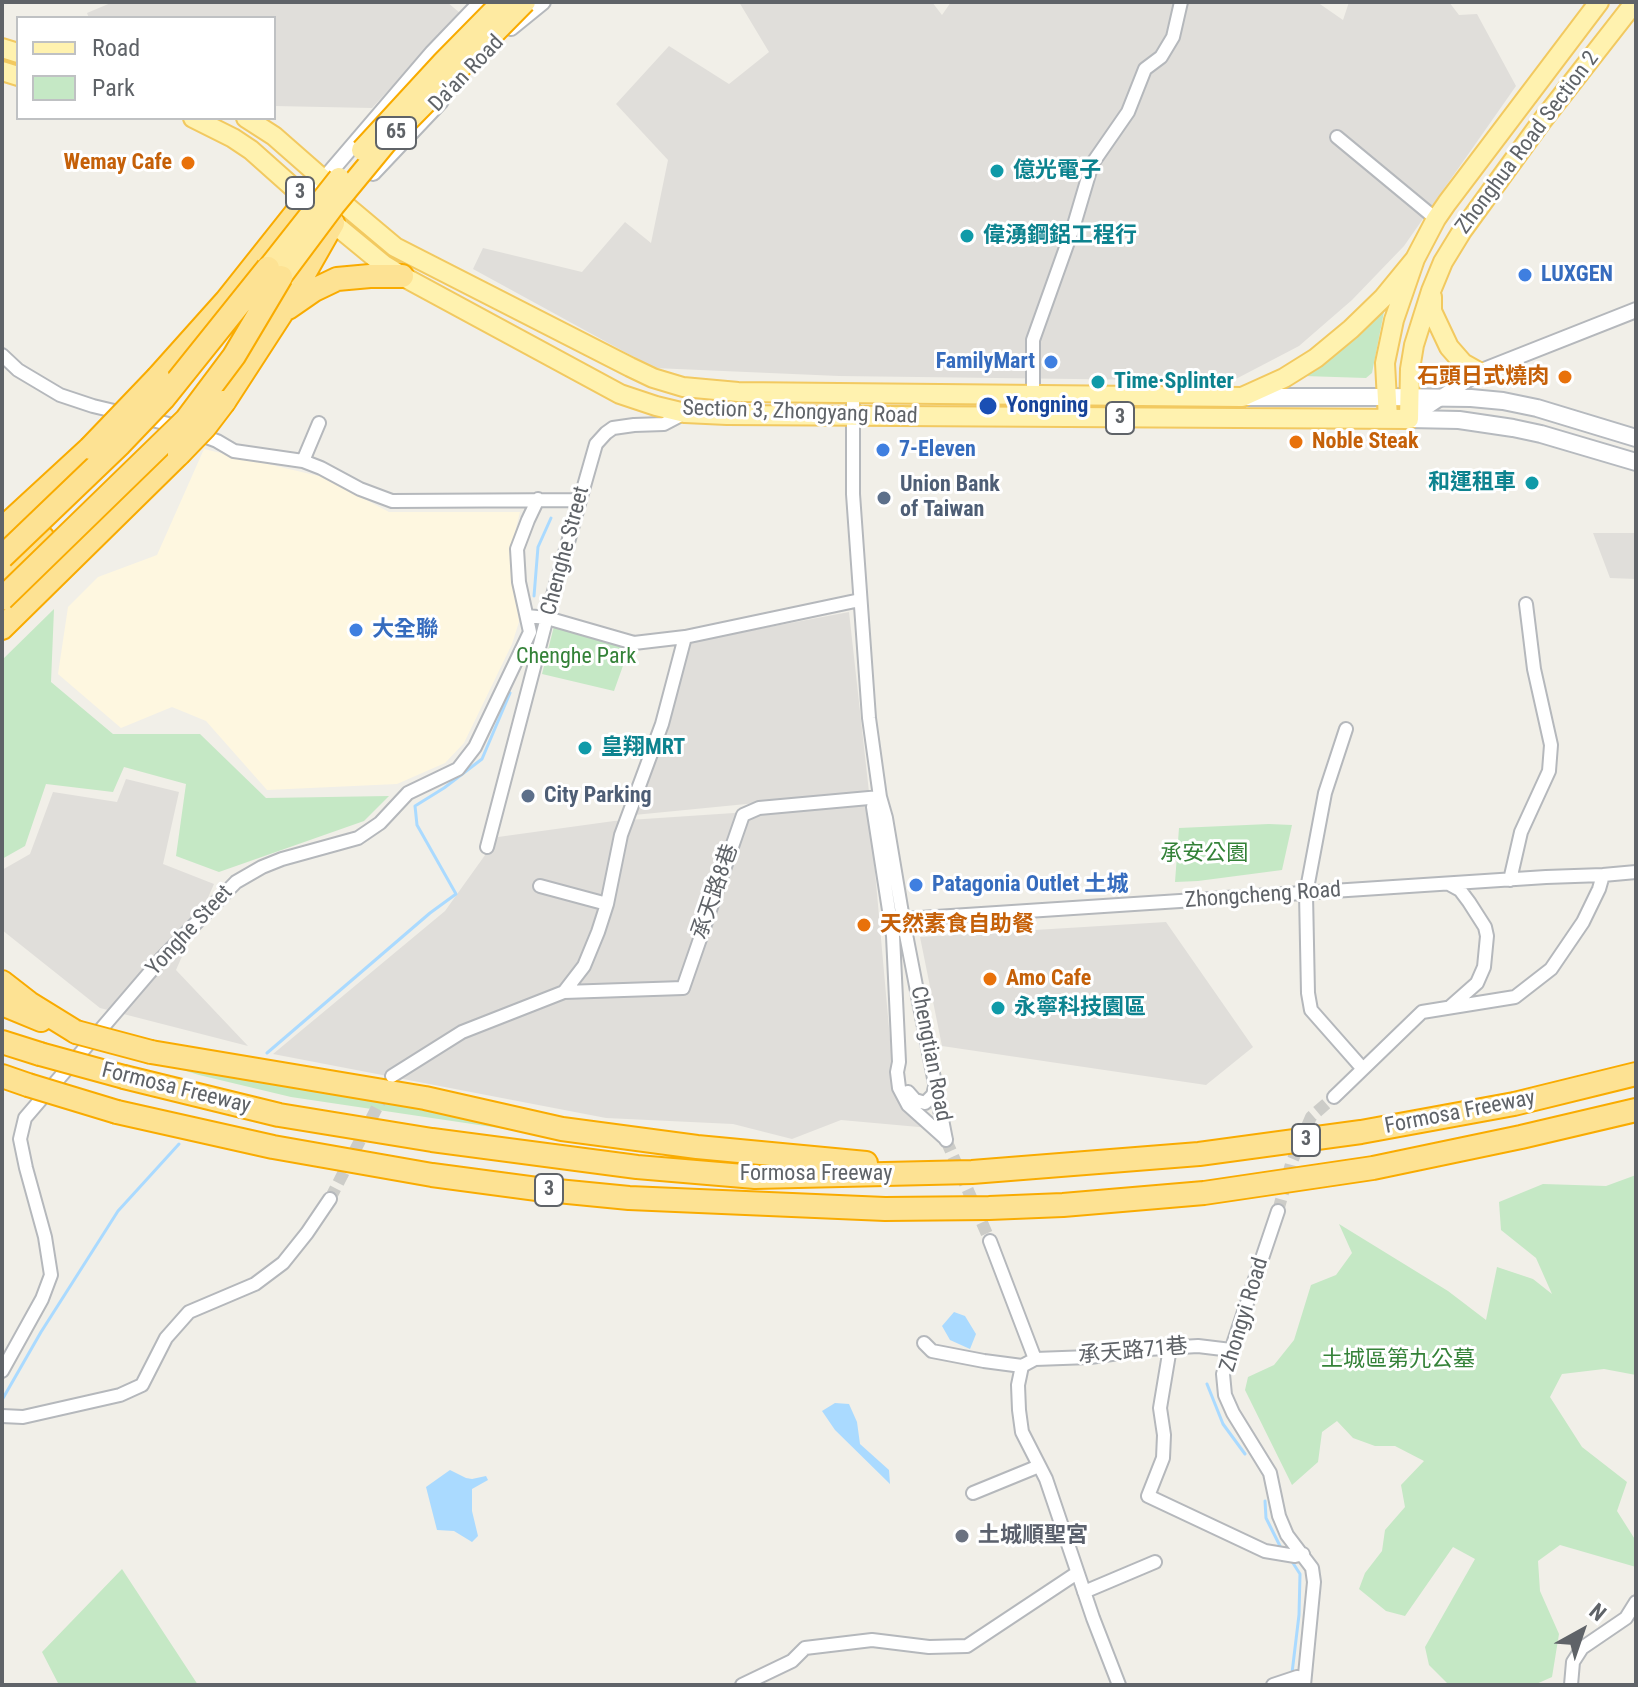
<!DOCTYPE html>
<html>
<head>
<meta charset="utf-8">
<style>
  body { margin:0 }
  #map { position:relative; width:1638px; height:1687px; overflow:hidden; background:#f1efe8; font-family:"Roboto Condensed",sans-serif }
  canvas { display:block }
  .frame { position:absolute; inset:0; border:4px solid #5f6368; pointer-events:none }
  .legend { position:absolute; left:16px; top:16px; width:260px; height:104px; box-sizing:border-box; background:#fff; border:2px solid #bfc1c3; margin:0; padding:10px 14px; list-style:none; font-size:24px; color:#5f6368 }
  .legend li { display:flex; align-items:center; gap:16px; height:40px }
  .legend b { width:40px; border:2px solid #bfc1c3 }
  .north { position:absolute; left:1542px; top:1591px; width:80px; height:80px; -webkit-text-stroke:6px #fff; paint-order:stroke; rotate:40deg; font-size:22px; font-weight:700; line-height:32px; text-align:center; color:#5f6368 }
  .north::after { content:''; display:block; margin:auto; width:28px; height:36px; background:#5f6368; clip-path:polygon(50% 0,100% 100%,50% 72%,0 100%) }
</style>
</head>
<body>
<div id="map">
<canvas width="1638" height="1687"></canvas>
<div class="frame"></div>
<ul class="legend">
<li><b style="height:10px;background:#fff2af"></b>Road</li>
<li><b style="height:22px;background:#c5e8c5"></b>Park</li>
</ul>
<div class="north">N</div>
</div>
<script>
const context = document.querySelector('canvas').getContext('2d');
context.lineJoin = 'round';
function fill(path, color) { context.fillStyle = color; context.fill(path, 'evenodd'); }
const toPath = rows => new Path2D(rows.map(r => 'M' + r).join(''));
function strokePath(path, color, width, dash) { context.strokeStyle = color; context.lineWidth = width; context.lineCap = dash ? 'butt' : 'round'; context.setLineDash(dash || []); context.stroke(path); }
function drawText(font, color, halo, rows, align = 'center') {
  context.font = font + ' "Roboto Condensed","Noto Sans TC",sans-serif'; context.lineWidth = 6; context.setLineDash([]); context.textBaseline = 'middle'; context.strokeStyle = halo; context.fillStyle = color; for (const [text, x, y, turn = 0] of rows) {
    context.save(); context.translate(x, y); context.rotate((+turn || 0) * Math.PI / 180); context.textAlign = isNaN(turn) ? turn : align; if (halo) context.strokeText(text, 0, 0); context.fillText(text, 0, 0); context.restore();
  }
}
fill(toPath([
  [204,449,323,477,389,512,520,512,510,552,519,622,512,644,464,743,445,763,397,784,267,790,206,721,172,707,121,728,58,674,68,607,98,577,157,555]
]), '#fef7e0');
fill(toPath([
  [113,2,447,2,460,13,372,108,274,106,274,18,89,18,87,13],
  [739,2,932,2,942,15,951,2,1317,2,1343,20,1349,2,1449,2,1459,15,1477,14,1516,86,1404,246,1352,300,1299,346,1232,381,839,376,654,368,473,269,483,248,582,272,625,222,651,243,668,160,616,104,669,46,729,84,769,52],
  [1593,533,1636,533,1636,579,1610,578],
  [849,612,869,792,634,815,689,642],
  [126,779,179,792,163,864,214,884,176,970,248,1046,100,1008,2,930,2,870,30,854,53,792,117,802],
  [869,804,893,1073,930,1128,841,1120,792,1139,733,1124,606,1118,273,1054,445,911,498,837,614,821],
  [1166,922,1253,1047,1206,1085,942,1046,920,937]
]), '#e0deda');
fill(toPath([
  [1381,311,1384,312,1372,373,1366,378,1304,376,1346,346],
  [54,609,51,682,113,734,200,734,266,798,389,796,364,821,219,872,176,856,186,784,124,767,113,792,46,784,25,846,2,859,2,660],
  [554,626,630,646,614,691,542,674],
  [1269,824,1292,825,1282,870,1198,881,1175,882,1179,828],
  [117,1050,404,1103,546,1135,291,1097,199,1075],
  [1636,1175,1636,1375,1604,1369,1562,1374,1550,1397,1582,1447,1627,1482,1617,1511,1636,1541,1636,1567,1560,1545,1538,1561,1540,1591,1559,1634,1552,1677,1534,1685,1449,1685,1429,1665,1425,1647,1475,1559,1453,1547,1405,1616,1386,1611,1359,1589,1365,1573,1382,1551,1385,1530,1405,1507,1401,1485,1424,1461,1395,1446,1375,1446,1353,1438,1337,1421,1322,1432,1318,1462,1292,1485,1245,1390,1248,1377,1274,1365,1294,1340,1311,1285,1336,1275,1352,1253,1339,1224,1448,1291,1486,1320,1497,1267,1533,1279,1552,1294,1536,1258,1501,1230,1499,1202,1543,1184,1606,1186],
  [122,1569,198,1685,59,1685,42,1652]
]), '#c5e8c5');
fill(toPath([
  [954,1312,965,1316,976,1334,970,1349,950,1340,942,1326],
  [835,1403,849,1404,857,1422,860,1444,889,1470,890,1484,835,1430,822,1411],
  [450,1470,466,1478,472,1479,486,1476,488,1480,472,1489,472,1511,478,1536,472,1542,454,1531,437,1530,426,1487]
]), '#aadaff');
strokePath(toPath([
  [534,596,538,547,551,518],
  [267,1053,430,913,456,894,417,825,415,806,444,788,482,759,510,693],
  [1207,1384,1223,1424,1245,1454],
  [2,1400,41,1332,118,1211,179,1144],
  [1265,1501,1266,1518,1281,1548],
  [1291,1560,1300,1574,1299,1615,1292,1673]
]), '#aadaff', 3);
strokePath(toPath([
  [946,1140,990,1241],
  [330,1199,387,1088],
  [1278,1211,1291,1164,1311,1117,1334,1097]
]), '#ccccc8', 12, [12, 6]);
const minor = toPath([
  [1337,137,1436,219],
  [2,355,18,370,60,395,93,406,177,426,217,441,234,451,303,461,321,468,360,489,392,501,579,500],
  [853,393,853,494,869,718,880,797,886,818,903,919,946,1140],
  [1033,418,1033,340,1074,225,1092,164,1128,112,1145,69,1161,57,1173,37,1181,2],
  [303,461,319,423],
  [527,616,547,618,634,643,685,637],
  [1346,729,1325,793,1306,894,1308,993,1311,1010,1363,1069],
  [880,797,873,807,893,936,899,1062,897,1072,899,1088,908,1105,946,1139],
  [487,847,551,602,596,444,606,433,613,428,634,425,664,424,685,413],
  [1510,880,1521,832,1549,771,1551,745,1534,669,1526,604],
  [1449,884,1460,890,1469,902,1485,927,1487,936,1484,967,1477,983,1451,1006],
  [540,886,607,904],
  [890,920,1546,877,1603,875,1636,872],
  [564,992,683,988,743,815,759,808,880,797],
  [392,1076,462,1032,564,992,584,966,598,932,607,904,621,835,662,724,685,637,860,600],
  [908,1092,915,1100,925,1103,933,1095,935,1087],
  [1334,1097,1422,1012,1515,997,1551,969,1583,922,1599,889,1603,875],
  [1278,1211,1223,1374,1225,1395,1233,1413,1270,1473,1279,1516,1287,1535,1312,1568,1314,1582,1304,1685],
  [990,1241,1035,1359],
  [924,1343,932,1351,984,1361,1022,1366],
  [1170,1348,1160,1408,1164,1435,1163,1458,1148,1496,1265,1551,1295,1556,1303,1554],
  [2,1371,42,1299,51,1275,45,1237,26,1168,20,1139,25,1118,162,958,236,882,262,867,282,859,358,838,380,823,408,793,458,769,475,747,530,632,519,582,517,549,528,520,538,499],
  [2,1416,23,1417,120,1395,142,1385,166,1338,189,1312,255,1284,283,1263,307,1233,330,1199],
  [973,1493,1039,1466],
  [1084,1592,1155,1562],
  [742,1685,792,1661,805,1648,872,1640,929,1647,967,1646,1077,1573],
  [1119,1685,1093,1618,1046,1479,1022,1432,1019,1410,1018,1385,1022,1366,1035,1359,1090,1357,1148,1349,1198,1346,1231,1350],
  [1273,1685,1297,1677,1304,1678],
  [1571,1685,1573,1662,1582,1648,1626,1618,1636,1602]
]);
const tertiary = toPath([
  [511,28,543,2],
  [373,173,441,101],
  [307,199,432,53,481,2],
  [1409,419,1479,372,1636,310]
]);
const secondary = toPath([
  [1244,397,1386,397,1471,398,1503,401,1537,408,1636,438],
  [1409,419,1459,420,1513,428,1541,434,1636,462]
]);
const primary = toPath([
  [2,48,18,53],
  [2,71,18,76],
  [193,118,233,138,251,150,333,223,384,265,402,276,620,394,656,406,685,413,727,415,1409,419,1410,369,1414,345,1431,291,1443,262,1462,231,1542,121,1635,2],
  [246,118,274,136,323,179,345,205,395,247,630,367,653,378,683,387,738,392,1242,397,1284,378,1316,358,1351,329,1383,298,1415,259],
  [1432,297,1432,311,1449,347,1463,363,1479,372],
  [1388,419,1385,363,1394,320,1415,259,1436,219,1447,203,1599,2]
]);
const motorway = toPath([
  [288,308,314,290,337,279,370,276,402,276],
  [158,377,226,301,307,199],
  [224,402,283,311,333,223],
  [2,529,90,448],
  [2,577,43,538],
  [2,628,179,454],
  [2,982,29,1003,76,1032],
  [2,1004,41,1020],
  [2,1042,40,1054],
  [151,1052,425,1098,562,1129,697,1147,866,1163],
  [2,1076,28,1085],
  [124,1077,279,1115,432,1140,637,1167,755,1177,972,1172,1199,1154,1361,1132,1514,1104,1636,1074],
  [117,1112,273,1147,432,1175,537,1189,629,1198,885,1209,989,1208,1063,1205,1204,1193,1373,1168,1521,1137,1636,1110]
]);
strokePath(minor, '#b5b8bc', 16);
strokePath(tertiary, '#b5b8bc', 18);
strokePath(secondary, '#b6babf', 20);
strokePath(primary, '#f2c960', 22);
strokePath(motorway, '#f9ab00', 26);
strokePath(minor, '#fff', 12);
strokePath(tertiary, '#fff', 14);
strokePath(secondary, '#fff', 16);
strokePath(primary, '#fff2af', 18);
strokePath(motorway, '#fde293', 22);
const trunkBridge = toPath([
  [362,150,443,62,502,2],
  [268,268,339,178],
  [281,277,334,206,386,143,525,2]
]);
const motorwayBridge = toPath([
  [90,448,158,377],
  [179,454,205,427,224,402],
  [2,557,120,444,163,399,268,268],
  [2,599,186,420,234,356,281,277],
  [76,1032,151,1052],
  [40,1054,124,1077],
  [28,1085,117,1112]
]);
strokePath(trunkBridge, '#f9ab00', 24, []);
strokePath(motorwayBridge, '#f9ab00', 26, []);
strokePath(trunkBridge, '#feeaa1', 20);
strokePath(motorwayBridge, '#fde293', 22);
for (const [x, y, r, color] of [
  [188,163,8,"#e8710a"],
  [997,171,8,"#0f9aa8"],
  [967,236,8,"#0f9aa8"],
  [1525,275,8,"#3f7fe0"],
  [1051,362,8,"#3f7fe0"],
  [1565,377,8,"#e8710a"],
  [1098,382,8,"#0f9aa8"],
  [988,406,10,"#1a4fb4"],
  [1296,442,8,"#e8710a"],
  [883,450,8,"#3f7fe0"],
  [1532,483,8,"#0f9aa8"],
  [884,498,8,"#5c6f8a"],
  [356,630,8,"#3f7fe0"],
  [585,748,8,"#0f9aa8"],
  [528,796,8,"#5c6f8a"],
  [916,885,8,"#3f7fe0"],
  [864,925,8,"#e8710a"],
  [990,979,8,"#e8710a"],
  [998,1008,8,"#0f9aa8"],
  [962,1536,8,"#6b7280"]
]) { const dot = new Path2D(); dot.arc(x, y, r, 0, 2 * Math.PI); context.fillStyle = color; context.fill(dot); strokePath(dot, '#fff', 3); }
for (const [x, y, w] of [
  [396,133,40],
  [300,193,28],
  [1120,418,28],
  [1306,1140,28],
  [549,1190,28]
]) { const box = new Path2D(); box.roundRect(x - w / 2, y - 16, w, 32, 6); context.fillStyle = '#fff'; context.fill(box); strokePath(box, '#5f6368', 2); }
drawText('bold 20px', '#5f6368', null, [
  ["65",396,133],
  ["3",300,193],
  ["3",1120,418],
  ["3",1306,1140],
  ["3",549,1190]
]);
drawText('22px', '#5f6368', '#fff', [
  ["Da'an Road",467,74,-46],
  ["Zhonghua Road Section 2",1528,143,-53],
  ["Section 3, Zhongyang Road",800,413,2],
  ["Chenghe Street",566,551,-75],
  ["承天路8巷",716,892,-71],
  ["Zhongcheng Road",1263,896,-4],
  ["Yonghe Steet",190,931,-47],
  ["Chengtian Road",930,1054,79],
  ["Formosa Freeway",176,1089,14],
  ["Formosa Freeway",1460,1113,-11],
  ["Formosa Freeway",816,1174],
  ["Zhongyi Road",1245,1315,-73],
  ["承天路71巷",1133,1352,-5]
]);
drawText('bold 22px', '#c56008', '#fff', [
  ["Wemay Cafe",172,163,"right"],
  ["石頭日式燒肉",1549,377,"right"],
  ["Noble Steak",1312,442],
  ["天然素食自助餐",880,925],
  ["Amo Cafe",1006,979]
], 'left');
drawText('bold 22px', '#0d838f', '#fff', [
  ["億光電子",1013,171],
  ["偉湧鋼鋁工程行",983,236],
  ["Time·Splinter",1114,382],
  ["和運租車",1516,483,"right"],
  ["皇翔MRT",601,748],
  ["永寧科技園區",1014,1008]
], 'left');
drawText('bold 22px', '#366cbe', '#fff', [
  ["LUXGEN",1541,275],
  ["FamilyMart",1035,362,"right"],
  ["7-Eleven",899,450],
  ["大全聯",372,630],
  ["Patagonia Outlet 土城",932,885]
], 'left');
drawText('bold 22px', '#164399', '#fff', [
  ["Yongning",1006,406]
], 'left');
drawText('bold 22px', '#4e5e75', '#fff', [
  ["Union Bank",900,485],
  ["of Taiwan",900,510],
  ["City Parking",544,796]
], 'left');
drawText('22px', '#348238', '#fff', [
  ["Chenghe Park",576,657],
  ["承安公園",1204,854],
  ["土城區第九公墓",1398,1360]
]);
drawText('bold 22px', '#5b616d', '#fff', [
  ["土城順聖宮",978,1536]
], 'left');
</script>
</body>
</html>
